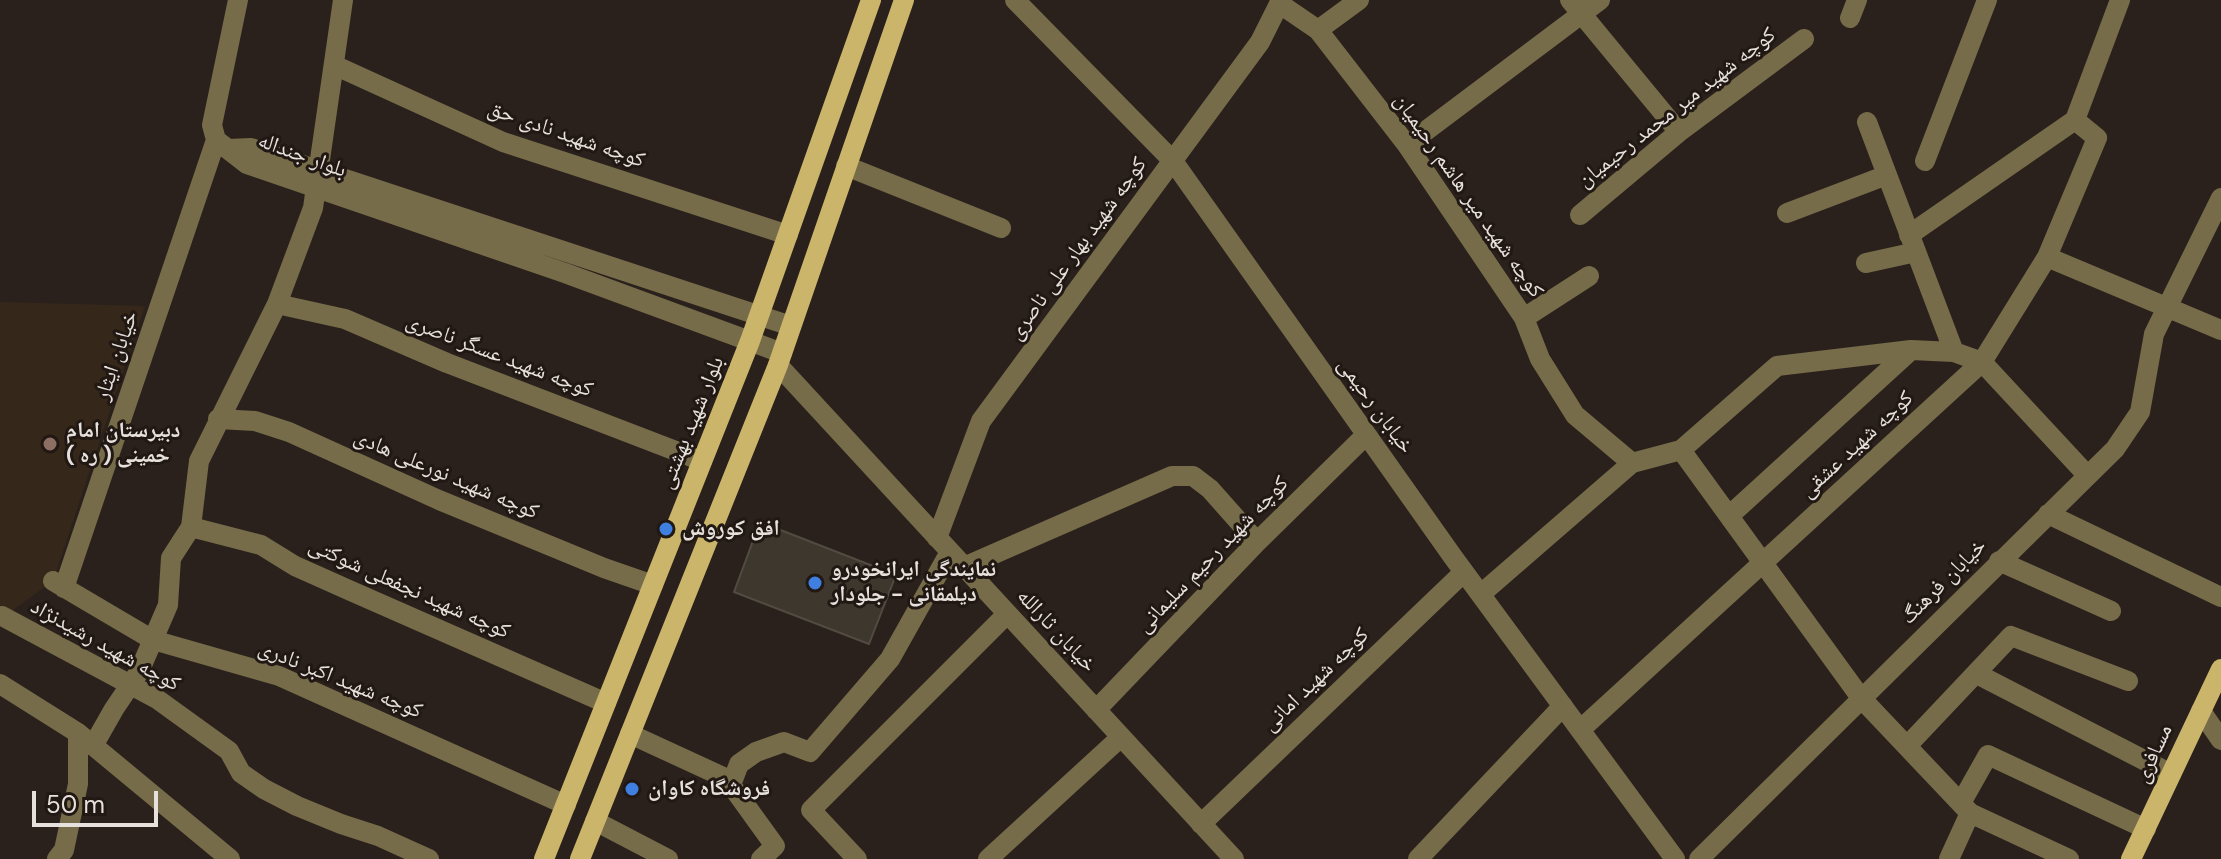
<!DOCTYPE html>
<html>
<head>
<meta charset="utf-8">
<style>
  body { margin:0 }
  #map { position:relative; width:2221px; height:859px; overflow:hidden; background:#2b211c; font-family:"DM Sans",sans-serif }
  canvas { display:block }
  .scale { position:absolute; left:32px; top:791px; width:126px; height:36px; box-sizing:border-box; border:4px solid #e7e1dd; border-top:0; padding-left:10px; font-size:24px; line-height:28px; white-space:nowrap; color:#e7e1dd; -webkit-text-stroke:6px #211813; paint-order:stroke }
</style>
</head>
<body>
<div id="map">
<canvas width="2221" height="859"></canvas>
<div class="scale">50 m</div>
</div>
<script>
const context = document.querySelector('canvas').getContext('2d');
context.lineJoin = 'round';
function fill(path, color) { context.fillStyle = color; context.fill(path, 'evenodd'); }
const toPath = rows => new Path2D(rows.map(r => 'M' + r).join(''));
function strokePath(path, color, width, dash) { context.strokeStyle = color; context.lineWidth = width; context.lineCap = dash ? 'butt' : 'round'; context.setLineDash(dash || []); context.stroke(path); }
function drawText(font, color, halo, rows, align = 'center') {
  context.font = font + ' "DM Sans","Noto Naskh Arabic",sans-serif'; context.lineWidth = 6; context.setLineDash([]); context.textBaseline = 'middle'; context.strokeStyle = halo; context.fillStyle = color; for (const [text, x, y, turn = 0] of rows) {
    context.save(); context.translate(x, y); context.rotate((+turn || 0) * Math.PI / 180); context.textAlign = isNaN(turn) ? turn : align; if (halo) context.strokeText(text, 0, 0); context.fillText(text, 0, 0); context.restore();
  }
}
fill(toPath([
  [0,302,145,306,53,581,13,610,0,616]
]), '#35281b');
const building = toPath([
  [760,522,896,575,869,644,734,592,760,522]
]);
fill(building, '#3d372e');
strokePath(building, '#514b41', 2);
strokePath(toPath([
  [238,0,212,125,216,140,247,164,565,273,782,353],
  [1015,0,1173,161,1453,557,1675,859],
  [1570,0,1679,132],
  [1280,4,1318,30,1407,145,1524,318,1540,359,1575,415,1632,463],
  [1850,18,1857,0],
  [1318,30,1359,0],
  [334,65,503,142,788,235],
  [2075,120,2120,0],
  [1867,122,1954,352],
  [1407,145,1600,0],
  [229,149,251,148,791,326],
  [1925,161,1987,0],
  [846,166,1001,228],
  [1787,213,1887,175],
  [1580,215,1679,132,1804,39],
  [1909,235,2075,120],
  [2047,257,2221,330],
  [1866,263,1916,252],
  [277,304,345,319,447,363,702,461],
  [1524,318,1589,276],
  [778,365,1234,859],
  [218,419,255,421,289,432,439,500,604,568,653,585],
  [1681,450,1861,698,1970,813,2069,859],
  [2048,514,2221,597],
  [1729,516,1911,350],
  [191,527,261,545,295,566,351,591,606,703],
  [937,538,981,421,1260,42,1281,0],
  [1999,561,2111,611],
  [964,567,1172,476,1193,476,1210,489,1257,542],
  [53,581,153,640,279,676,566,805],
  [64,588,216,140],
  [1481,594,1632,463,1681,450,1777,366,1911,350,1954,352,1982,362,2087,475],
  [2,616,157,699,229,751,241,773,264,789,297,806,341,824,378,836,429,859],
  [1977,674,2171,774],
  [0,684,78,733,230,859],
  [1096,710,1257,542,1366,435],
  [2201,711,2221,740],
  [1580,730,1982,362,2047,257,2097,138,2075,120],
  [630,734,732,781],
  [93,746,114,709,139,672,168,605,171,558,191,527,199,461,277,304,313,208,343,0],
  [1907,746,2011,636,2128,681],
  [1961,803,1988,755,2146,829],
  [595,821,668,859],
  [1201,824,1464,572],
  [57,859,64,850,78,784,78,733],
  [761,859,775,846,731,785,739,764,756,752,784,742,810,752,890,659,950,552],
  [857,859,811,810,1007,614],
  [988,859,1121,737],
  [1418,859,1563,706],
  [1699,859,2115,449,2140,412,2154,334,2221,198],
  [1949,859,1970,813]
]), '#766c49', 20);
strokePath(toPath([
  [544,859,750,341,871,0],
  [580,859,778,365,904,0],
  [2131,859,2221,669]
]), '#cab56a', 20);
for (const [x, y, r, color] of [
  [50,444,8,"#8d6e63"],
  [666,529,8,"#3f7fe0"],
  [815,583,8,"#3f7fe0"],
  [632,789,8,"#3f7fe0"]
]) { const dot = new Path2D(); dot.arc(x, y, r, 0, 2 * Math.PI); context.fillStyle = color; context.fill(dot); strokePath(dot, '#211813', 3); }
drawText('22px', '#e7e1dd', '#211813', [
  ["کوچه شهید میر محمد رحیمیان",1677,108,-38],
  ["کوچه شهید نادی حق",566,135,19],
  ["بلوار جنداله",302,156,20],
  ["کوچه شهید میر هاشم رحیمیان",1468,196,55],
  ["کوچه شهید بهار علی ناصری",1078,249,-54],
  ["خیابان ایثار",117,356,-71],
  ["کوچه شهید عسگر ناصری",499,356,21],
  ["خیابان رحیمی",1375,406,54],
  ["بلوار شهید بهشتی",692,423,-68],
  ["کوچه شهید عشقی",1857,445,-43],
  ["کوچه شهید نورعلی هادی",446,475,23],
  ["کوچه شهید رحیم سلیمانی",1213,555,-46],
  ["خیابان فرهنگ",1944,582,-45],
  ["کوچه شهید نجفعلی شوکتی",409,589,24],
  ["خیابان ثارالله",1056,631,47],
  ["کوچه شهید رشیدنژاد",105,646,29],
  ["کوچه شهید اکبر نادری",340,680,22],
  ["کوچه شهید امانی",1316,680,-44],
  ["مسافری",2154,754,-65]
]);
drawText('bold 22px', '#e7e1dd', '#211813', [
  ["دبیرستان امام",66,431],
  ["خمینی ( ره )",66,456],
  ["افق کوروش",682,529],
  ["نمایندگی ایرانخودرو",831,570],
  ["دیلمقانی - جلودار",831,595],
  ["فروشگاه کاوان",648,789]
], 'left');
</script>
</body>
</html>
